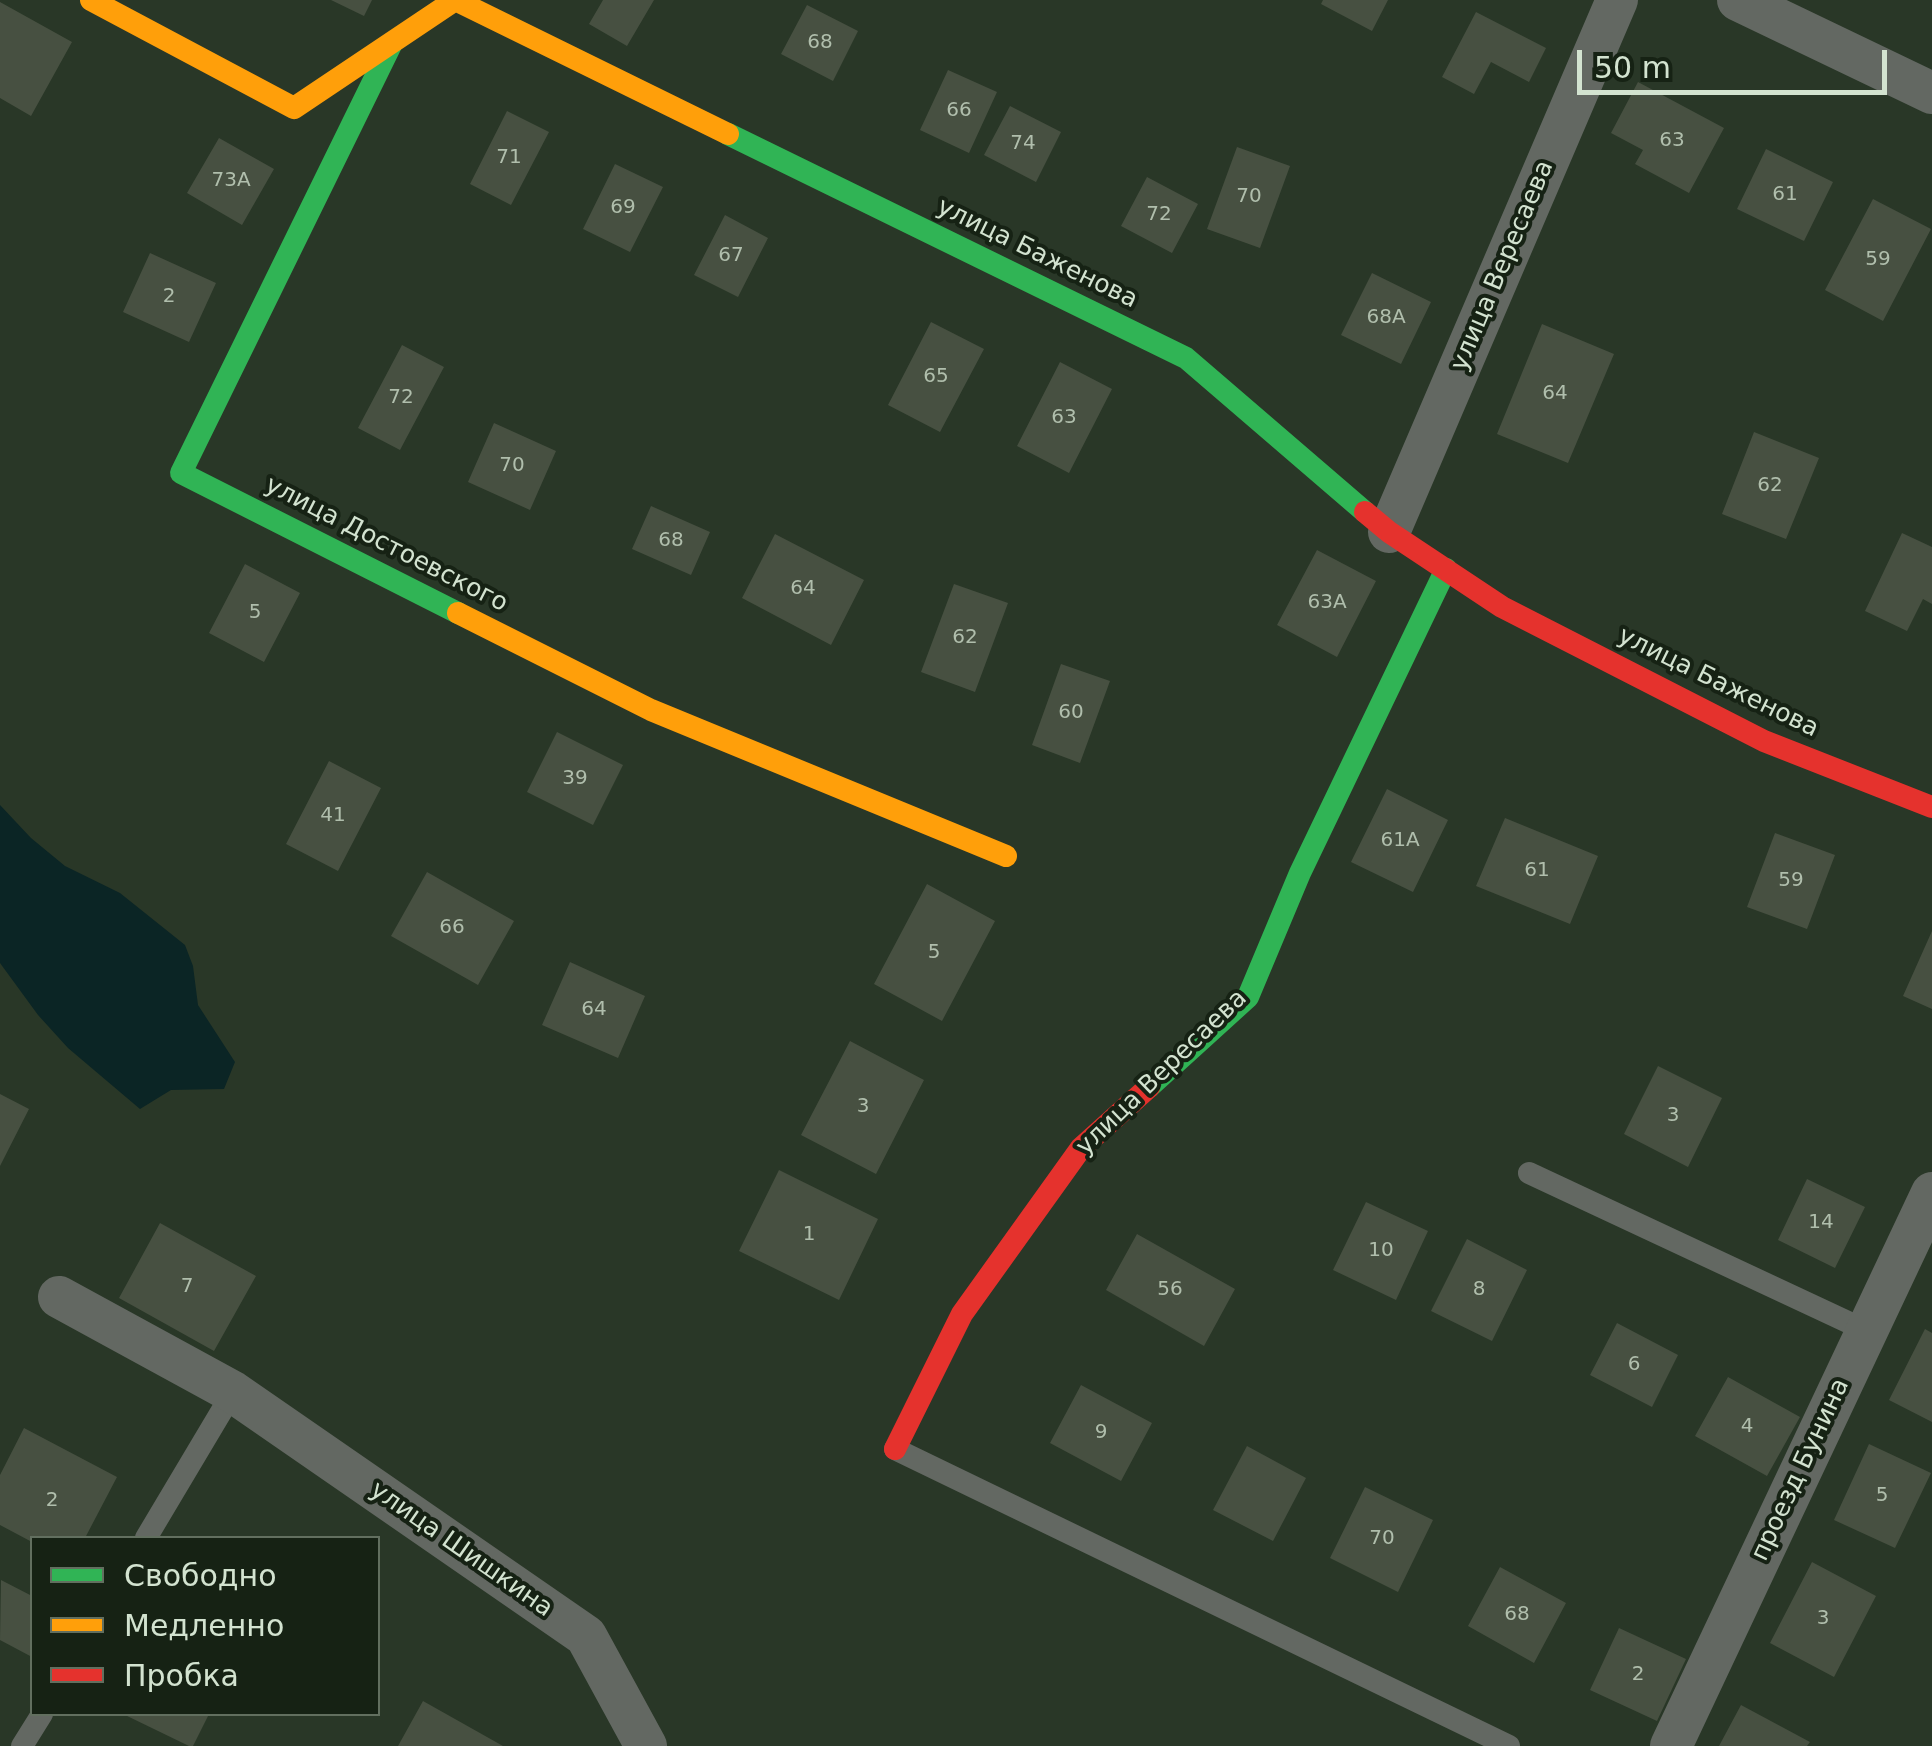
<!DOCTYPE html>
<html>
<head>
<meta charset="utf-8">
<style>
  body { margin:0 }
  #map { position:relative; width:1932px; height:1746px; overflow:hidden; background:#293727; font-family:"DejaVu Sans",sans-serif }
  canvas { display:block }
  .legend { position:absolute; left:30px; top:1536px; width:350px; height:180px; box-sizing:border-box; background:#162214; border:2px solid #626f5f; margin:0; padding:12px 18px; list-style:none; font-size:30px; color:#d3e3d0 }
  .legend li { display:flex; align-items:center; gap:20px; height:50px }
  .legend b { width:50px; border:2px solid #626f5f }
  .scale { position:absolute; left:1577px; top:50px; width:310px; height:45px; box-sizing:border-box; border:5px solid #d3e3d0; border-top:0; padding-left:12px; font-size:30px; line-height:35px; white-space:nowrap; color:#d3e3d0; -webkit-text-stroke:8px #162214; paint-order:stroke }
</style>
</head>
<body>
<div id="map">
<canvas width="1932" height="1746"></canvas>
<ul class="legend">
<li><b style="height:12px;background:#30b455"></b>Свободно</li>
<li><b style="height:12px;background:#ff9f0a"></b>Медленно</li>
<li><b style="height:12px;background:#e5322d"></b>Пробка</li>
</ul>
<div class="scale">50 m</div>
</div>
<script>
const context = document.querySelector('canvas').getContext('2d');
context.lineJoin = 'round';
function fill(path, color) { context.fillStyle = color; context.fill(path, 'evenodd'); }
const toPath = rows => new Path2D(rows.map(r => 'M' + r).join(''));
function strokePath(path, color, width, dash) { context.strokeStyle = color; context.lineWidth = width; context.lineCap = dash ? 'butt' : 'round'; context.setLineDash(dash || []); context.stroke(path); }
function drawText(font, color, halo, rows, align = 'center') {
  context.font = font + ' "DejaVu Sans",sans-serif'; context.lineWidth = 8; context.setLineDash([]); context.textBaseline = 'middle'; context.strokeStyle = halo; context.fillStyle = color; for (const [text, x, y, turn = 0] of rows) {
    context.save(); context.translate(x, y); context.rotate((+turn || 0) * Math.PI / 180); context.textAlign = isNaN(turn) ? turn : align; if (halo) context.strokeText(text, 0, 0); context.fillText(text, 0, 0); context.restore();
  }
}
fill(toPath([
  [0,805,31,838,65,866,120,893,185,945,193,966,198,1005,235,1062,224,1089,171,1090,140,1109,68,1048,38,1015,0,963]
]), '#0b2525');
fill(toPath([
  [331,0,372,0,364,16],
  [603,0,654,0,627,46,589,24],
  [1323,0,1388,0,1372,31,1321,4],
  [0,2,72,42,31,116,0,98],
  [807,5,858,31,833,81,781,54],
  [1476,12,1546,48,1529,82,1491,62,1474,94,1442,77],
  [948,70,997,92,969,153,920,130],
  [1638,82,1724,128,1689,193,1635,164,1643,150,1611,133],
  [1010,106,1061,132,1036,182,984,155],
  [507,111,549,132,511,205,470,184],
  [219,138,274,169,242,225,187,193],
  [1237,147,1290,166,1260,248,1207,229],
  [1766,149,1833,182,1804,241,1737,209],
  [615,164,663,187,630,252,583,229],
  [1147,177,1198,204,1172,253,1121,226],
  [1873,199,1931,229,1883,321,1825,290],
  [725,215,768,238,738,297,694,275],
  [150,253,216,283,189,342,123,312],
  [1372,273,1431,302,1401,364,1341,335],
  [931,322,984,349,940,432,888,405],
  [1542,324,1614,354,1568,463,1497,434],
  [402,345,444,367,400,450,358,428],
  [1060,362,1112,389,1069,473,1017,446],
  [494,423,556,451,530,510,468,482],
  [1754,432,1819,458,1786,539,1722,514],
  [651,506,710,532,691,575,632,549],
  [1902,533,1932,547,1932,604,1923,599,1907,631,1865,611],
  [775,534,864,580,831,645,742,598],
  [1317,550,1376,581,1337,657,1277,625],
  [245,564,300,593,264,662,209,633],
  [954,584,1008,603,975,692,921,672],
  [1061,664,1110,681,1080,763,1032,745],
  [557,732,623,765,593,825,527,792],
  [329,761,381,788,338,871,286,844],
  [1387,789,1448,820,1413,892,1351,862],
  [1505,818,1598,856,1570,924,1476,886],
  [1775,833,1835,855,1807,929,1747,907],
  [427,872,514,921,478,985,391,936],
  [927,884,995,921,942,1021,874,984],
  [1932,931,1932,1009,1903,996],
  [570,962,645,996,618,1058,542,1025],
  [850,1041,924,1080,876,1174,801,1135],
  [1658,1066,1722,1098,1688,1167,1624,1134],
  [0,1094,29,1109,0,1166],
  [779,1170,878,1219,839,1300,739,1251],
  [1807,1179,1865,1207,1835,1268,1778,1240],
  [1366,1202,1428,1231,1396,1300,1333,1270],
  [160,1223,256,1276,214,1351,119,1298],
  [1137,1234,1235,1289,1204,1346,1106,1290],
  [1467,1239,1527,1270,1492,1341,1431,1311],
  [1617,1323,1678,1355,1652,1407,1590,1375],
  [1925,1329,1932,1333,1932,1422,1889,1400],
  [1728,1377,1800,1417,1767,1476,1695,1436],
  [1081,1385,1152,1423,1121,1481,1050,1443],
  [24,1428,117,1477,85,1538,32,1538,32,1542,0,1525,0,1475],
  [1869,1444,1931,1473,1895,1548,1834,1520],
  [1247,1446,1306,1478,1273,1541,1213,1510],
  [1365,1487,1433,1520,1398,1592,1330,1558],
  [1812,1562,1876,1596,1834,1677,1770,1643],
  [1500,1567,1566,1603,1534,1663,1468,1626],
  [1,1580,32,1596,32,1657,0,1640],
  [1619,1628,1686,1659,1657,1721,1590,1690],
  [423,1701,503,1746,398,1746],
  [1741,1705,1810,1742,1807,1746,1719,1746],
  [123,1714,209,1714,193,1746,189,1746]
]), '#475041');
strokePath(toPath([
  [1529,1173,1867,1331],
  [895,1449,1509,1746],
  [146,1538,233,1392],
  [22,1746,42,1714]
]), '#636862', 22);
strokePath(toPath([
  [1738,0,1932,93],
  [1389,532,1617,0],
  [59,1297,233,1392,586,1636,646,1746],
  [1671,1746,1932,1193]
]), '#636862', 42);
strokePath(toPath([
  [391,45,181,473,458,613],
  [728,134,1186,358,1365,512],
  [1149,1087,1248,997,1300,873,1446,569]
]), '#30b455', 22);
strokePath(toPath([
  [91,0,294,108,455,0,728,134],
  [458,613,651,710,1006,856]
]), '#ff9f0a', 22);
strokePath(toPath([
  [1365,512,1389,532,1502,607,1764,741,1932,807],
  [895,1449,962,1314,1081,1148,1149,1087]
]), '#e5322d', 22);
drawText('20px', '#b0beac', null, [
  ["68",820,43],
  ["66",959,111],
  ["63",1672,141],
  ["74",1023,144],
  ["71",509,158],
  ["73А",231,181],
  ["61",1785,195],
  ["70",1249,197],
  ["69",623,208],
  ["72",1159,215],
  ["67",731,256],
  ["59",1878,260],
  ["2",169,297],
  ["68А",1386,318],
  ["65",936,377],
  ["64",1555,394],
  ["72",401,398],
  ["63",1064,418],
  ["70",512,466],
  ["62",1770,486],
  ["68",671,541],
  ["64",803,589],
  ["63А",1327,603],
  ["5",255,613],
  ["62",965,638],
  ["60",1071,713],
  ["39",575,779],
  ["41",333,816],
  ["61А",1400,841],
  ["61",1537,871],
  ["59",1791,881],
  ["66",452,928],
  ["5",934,953],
  ["64",594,1010],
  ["3",863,1107],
  ["3",1673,1116],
  ["14",1821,1223],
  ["1",809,1235],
  ["10",1381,1251],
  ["7",187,1287],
  ["56",1170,1290],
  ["8",1479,1290],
  ["6",1634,1365],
  ["4",1747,1427],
  ["9",1101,1433],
  ["5",1882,1496],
  ["2",52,1501],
  ["70",1382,1539],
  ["68",1517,1615],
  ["3",1823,1619],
  ["2",1638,1675]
]);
drawText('25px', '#d3e3d0', '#162214', [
  ["улица Баженова",1037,254,26],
  ["улица Вересаева",1503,266,-67],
  ["улица Достоевского",386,545,27],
  ["улица Баженова",1718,683,26],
  ["улица Вересаева",1162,1073,-44],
  ["проезд Бунина",1801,1470,-65],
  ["улица Шишкина",461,1550,35]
]);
</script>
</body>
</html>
